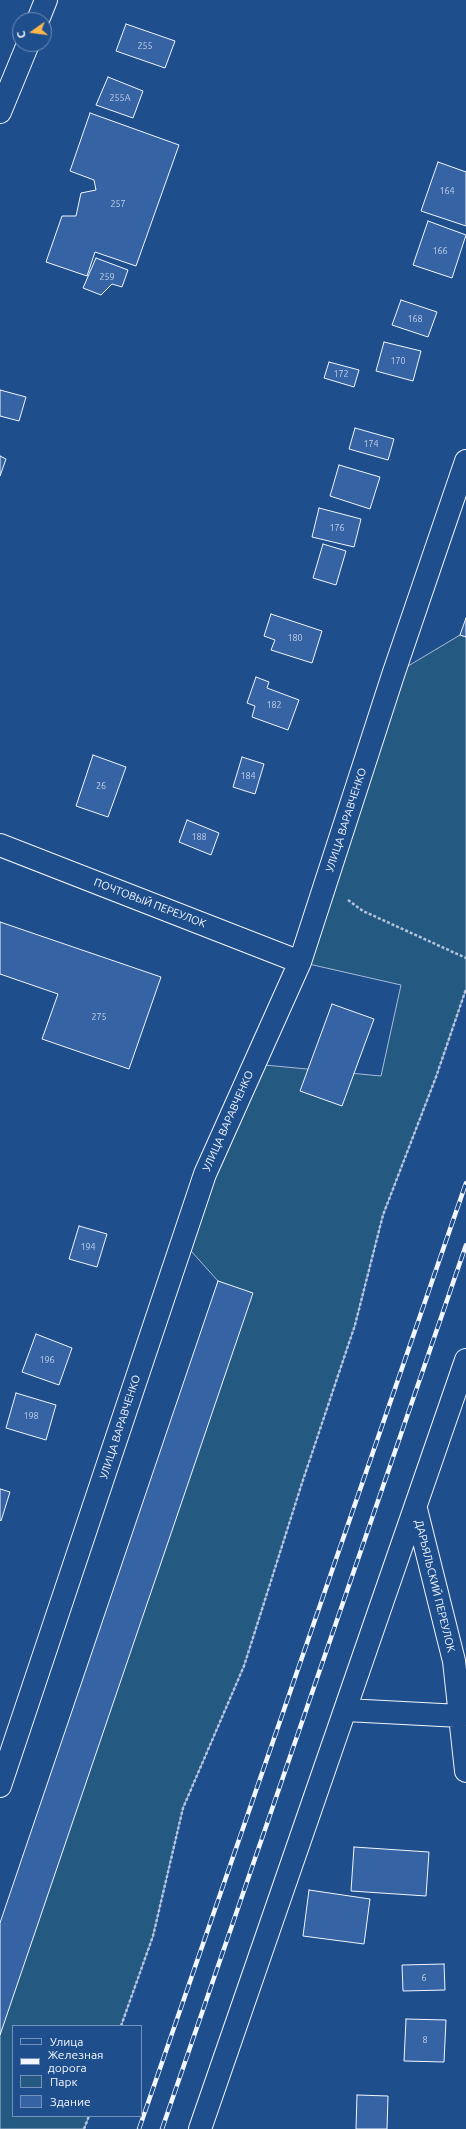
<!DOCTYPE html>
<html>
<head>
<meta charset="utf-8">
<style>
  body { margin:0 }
  #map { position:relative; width:466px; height:2129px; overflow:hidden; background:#1f4e8c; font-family:Ubuntu,sans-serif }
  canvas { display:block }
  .legend { position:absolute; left:12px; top:2025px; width:130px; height:92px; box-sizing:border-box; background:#1f4e8c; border:1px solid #7391ba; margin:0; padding:5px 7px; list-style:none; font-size:12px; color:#f2f6ff }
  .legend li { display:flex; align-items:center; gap:8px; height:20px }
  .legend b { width:20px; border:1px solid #7391ba }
  .north { position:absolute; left:12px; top:12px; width:40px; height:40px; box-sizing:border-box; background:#1f4e8c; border:1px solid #7391ba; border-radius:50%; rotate:256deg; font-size:11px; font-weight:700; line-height:16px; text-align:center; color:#f2f6ff }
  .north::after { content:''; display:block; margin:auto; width:14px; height:18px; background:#ffb74d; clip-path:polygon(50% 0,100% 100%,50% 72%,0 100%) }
</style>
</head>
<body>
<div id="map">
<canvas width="466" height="2129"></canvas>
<ul class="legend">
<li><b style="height:5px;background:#1f4e8c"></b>Улица</li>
<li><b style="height:5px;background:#f2f6ff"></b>Железная дорога</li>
<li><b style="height:11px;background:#245a82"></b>Парк</li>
<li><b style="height:11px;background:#3563a3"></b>Здание</li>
</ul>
<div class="north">С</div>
</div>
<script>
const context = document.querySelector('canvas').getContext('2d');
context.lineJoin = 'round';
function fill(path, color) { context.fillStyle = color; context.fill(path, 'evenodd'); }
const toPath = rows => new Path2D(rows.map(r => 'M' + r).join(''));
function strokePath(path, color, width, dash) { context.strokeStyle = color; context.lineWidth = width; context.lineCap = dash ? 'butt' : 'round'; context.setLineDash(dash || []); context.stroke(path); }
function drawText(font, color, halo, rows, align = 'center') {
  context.font = font + ' Ubuntu,sans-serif'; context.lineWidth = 3; context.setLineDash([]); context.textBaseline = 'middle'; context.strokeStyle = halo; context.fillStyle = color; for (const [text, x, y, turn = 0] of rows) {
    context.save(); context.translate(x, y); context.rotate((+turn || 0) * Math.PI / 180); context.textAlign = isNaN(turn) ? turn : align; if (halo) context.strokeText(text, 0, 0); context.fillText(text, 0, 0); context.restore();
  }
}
const green = toPath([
  [460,635,466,637,466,989,436,1077,383,1215,355,1325,302,1483,244,1666,183,1808,153,1936,121,2026,13,2026,13,2116,89,2116,84,2129,0,2129,0,2035,218,1281,182,1241,254,1064,381,1076,401,985,300,962,393,675,460,635]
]);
fill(green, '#245a82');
strokePath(green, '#a8bbd7', 1);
const building = toPath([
  [126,24,175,41,165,68,116,51,126,24],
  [108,77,143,91,133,118,96,105,108,77],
  [90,113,179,145,136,266,95,252,87,276,46,262,62,216,76,216,81,193,96,190,94,180,70,171,90,113],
  [438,162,466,172,466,226,421,211,438,162],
  [428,221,466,235,452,278,413,265,428,221],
  [96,258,128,270,122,287,112,284,101,295,83,288,96,258],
  [401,300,437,312,428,337,392,325,401,300],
  [384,342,421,351,413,381,376,371,384,342],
  [329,362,359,370,354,387,324,378,329,362],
  [0,390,26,397,19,421,0,416,0,390],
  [355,428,394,439,388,460,349,449,355,428],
  [0,456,6,459,0,476,0,456],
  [339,465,380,477,370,509,330,496,339,465],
  [319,508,361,519,354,547,312,537,319,508],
  [323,544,346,551,336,585,313,578,323,544],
  [271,614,322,631,312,663,271,650,275,640,264,636,271,614],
  [466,618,466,637,460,635,466,618],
  [256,677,269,682,267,688,299,700,288,730,252,717,255,706,247,703,256,677],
  [93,755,126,767,108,817,76,806,93,755],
  [242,757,264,764,255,794,233,787,242,757],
  [187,820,219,833,211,855,179,842,187,820],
  [0,922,161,977,129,1069,42,1039,58,994,0,974,0,922],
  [332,1004,374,1019,342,1106,300,1091,332,1004],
  [79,1226,107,1234,97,1267,69,1259,79,1226],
  [218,1281,253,1293,0,2035,0,1923,218,1281],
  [36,1334,72,1348,59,1385,22,1372,36,1334],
  [16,1393,56,1405,46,1440,6,1428,16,1393],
  [0,1489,10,1492,1,1521,0,1520,0,1489],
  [354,1847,429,1852,426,1896,351,1891,354,1847],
  [309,1890,370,1899,364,1944,303,1936,309,1890],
  [444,1964,445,1990,403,1991,402,1965,444,1964],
  [406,2019,446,2020,444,2062,404,2061,406,2019],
  [357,2095,388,2096,387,2129,356,2129,357,2095]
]);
fill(building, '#3563a3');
strokePath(building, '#f2f6ff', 1);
const minor = toPath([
  [38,20,46,0],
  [0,112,28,44],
  [0,845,300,962],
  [416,1509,454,1661,466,1771],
  [346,1710,460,1716],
  [0,1786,205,1174,300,962,393,675,466,461],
  [200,2129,466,1360]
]);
strokePath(minor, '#f2f6ff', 24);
strokePath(toPath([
  [348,900,363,911,466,958],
  [121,2026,153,1936,183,1808,244,1666,302,1483,355,1325,383,1215,436,1077,466,989],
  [84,2129,89,2116]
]), '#b3c4dc', 2.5, [3, 2]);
strokePath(minor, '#1f4e8c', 22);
const rail = toPath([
  [139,2129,466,1183],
  [162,2129,466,1245]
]);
strokePath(rail, '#f2f6ff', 4.5);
strokePath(rail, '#1f4e8c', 3, [9]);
drawText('9px', '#c3d1e8', null, [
  ["255",145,46],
  ["255А",120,98],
  ["164",447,191],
  ["257",118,204],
  ["166",440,251],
  ["259",107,277],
  ["168",415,319],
  ["170",398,361],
  ["172",341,374],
  ["174",371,444],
  ["176",337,528],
  ["180",295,638],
  ["182",274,705],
  ["184",248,776],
  ["26",101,786],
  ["188",199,837],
  ["275",99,1017],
  ["194",88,1247],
  ["196",47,1360],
  ["198",31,1416],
  ["6",424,1978],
  ["8",425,2040]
]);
drawText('11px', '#f2f6ff', '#1f4e8c', [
  ["УЛИЦА ВАРАВЧЕНКО",346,820,-72],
  ["ПОЧТОВЫЙ ПЕРЕУЛОК",150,903,21],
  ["УЛИЦА ВАРАВЧЕНКО",228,1121,-66],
  ["УЛИЦА ВАРАВЧЕНКО",120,1427,-72],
  ["ДАРЬЯЛЬСКИЙ ПЕРЕУЛОК",435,1586,76]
]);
</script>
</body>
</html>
